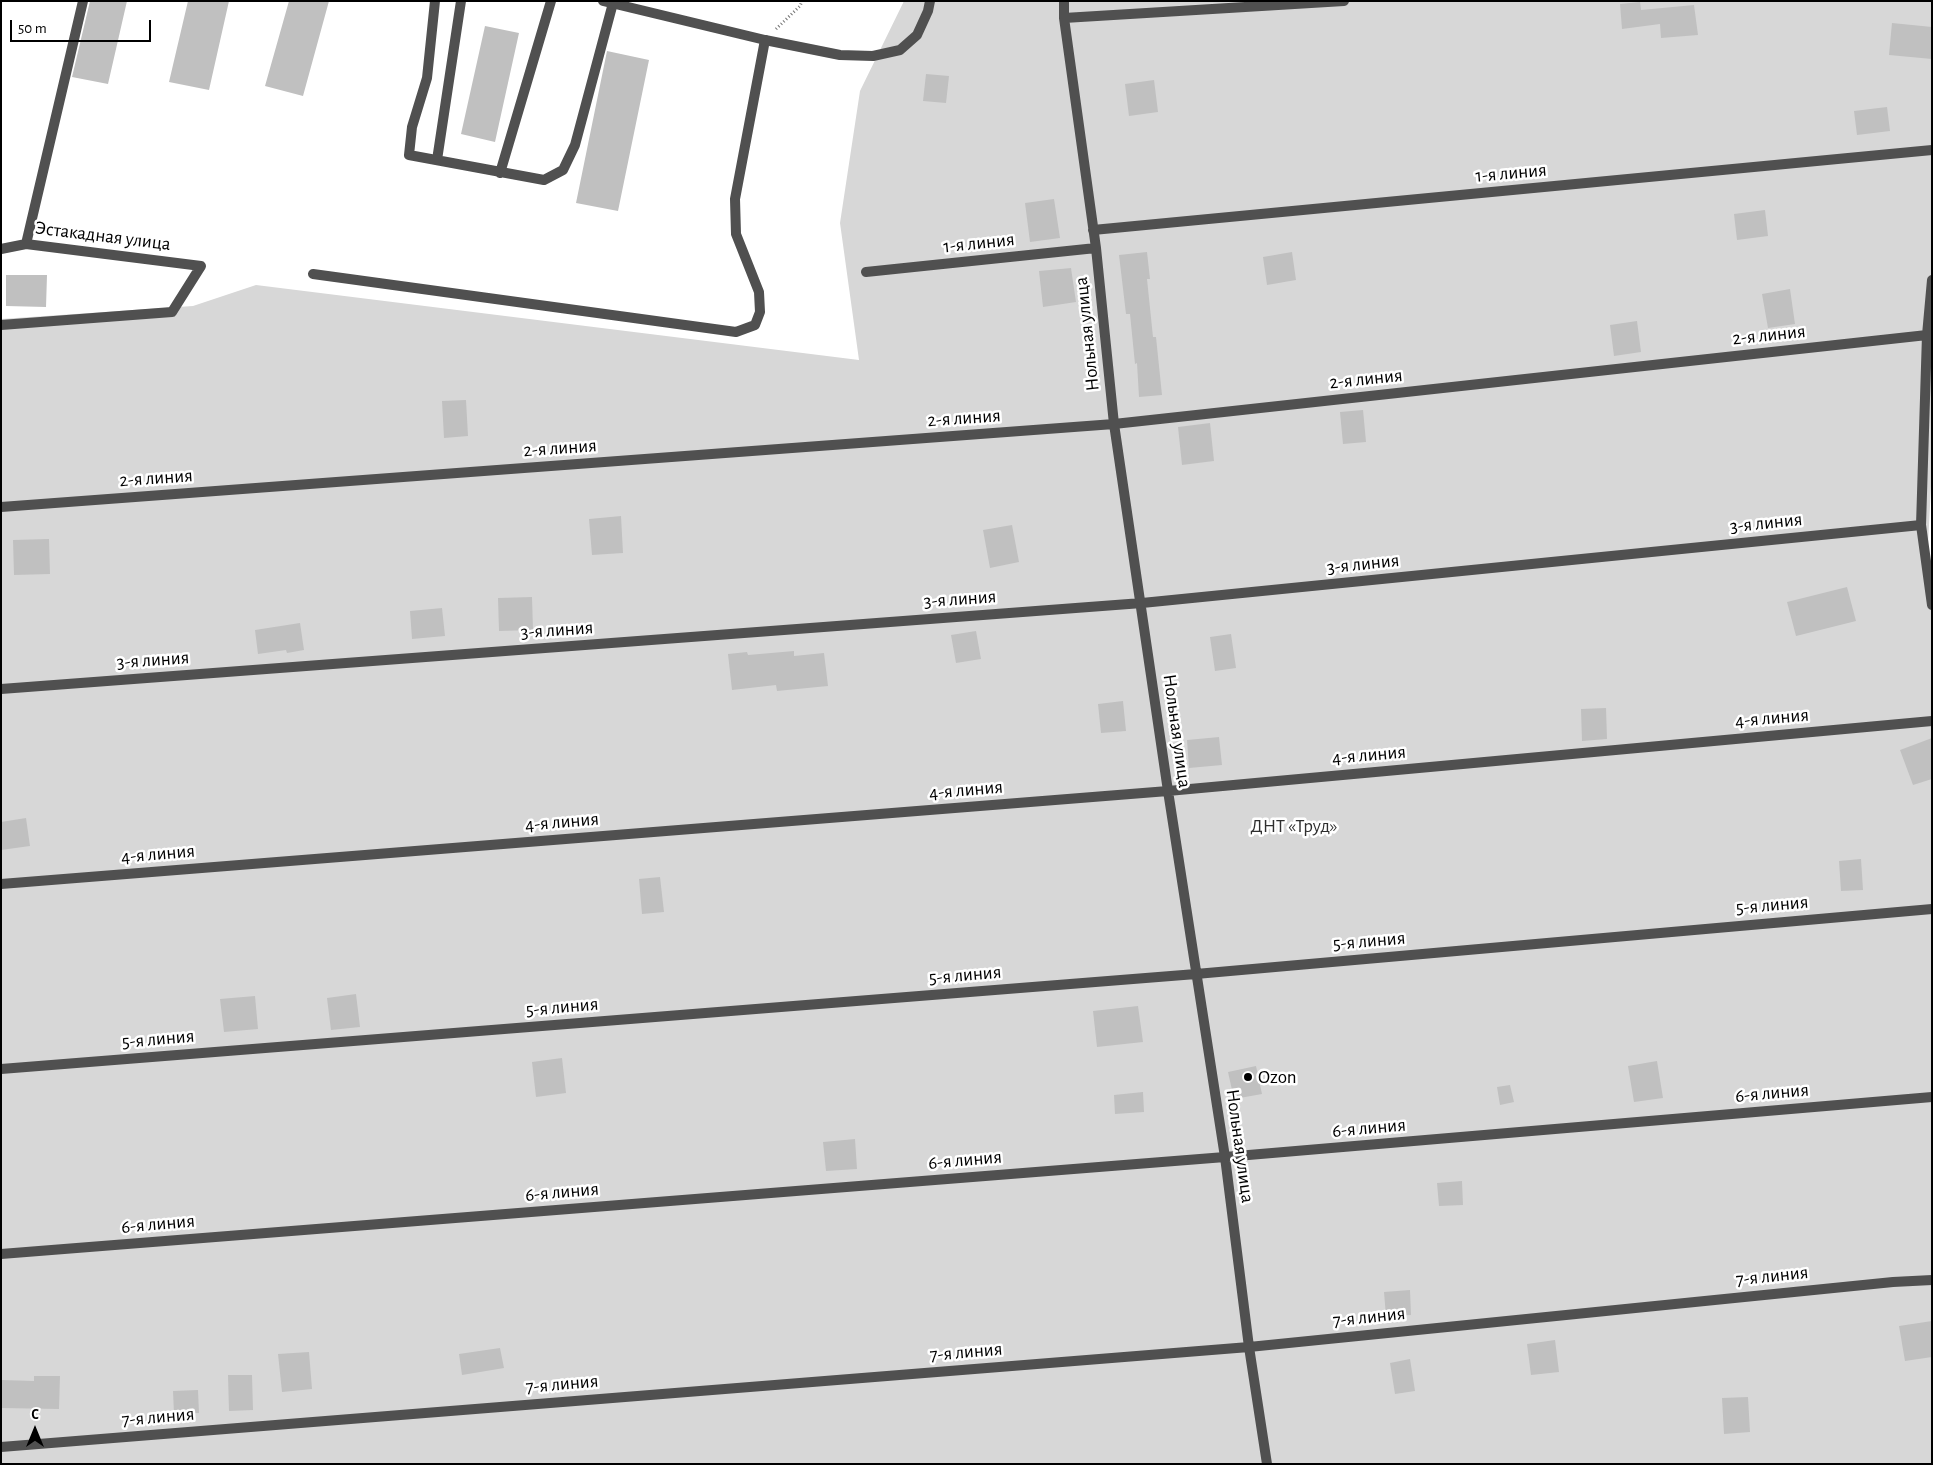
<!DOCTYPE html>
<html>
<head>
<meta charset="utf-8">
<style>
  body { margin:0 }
  #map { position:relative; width:1933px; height:1465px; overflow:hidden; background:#fff; font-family:"Alegreya Sans",sans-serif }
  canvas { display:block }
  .frame { position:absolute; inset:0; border:2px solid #000; pointer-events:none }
  .north { position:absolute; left:10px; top:1405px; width:50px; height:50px; -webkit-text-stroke:4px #fff; paint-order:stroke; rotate:0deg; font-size:14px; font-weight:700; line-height:20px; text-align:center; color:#000 }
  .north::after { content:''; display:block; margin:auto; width:18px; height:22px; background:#000; clip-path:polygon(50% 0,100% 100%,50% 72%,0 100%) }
  .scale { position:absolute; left:10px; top:20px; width:141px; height:22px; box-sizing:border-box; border:2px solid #000; border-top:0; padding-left:6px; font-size:15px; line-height:18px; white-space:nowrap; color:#000; -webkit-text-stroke:4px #fff; paint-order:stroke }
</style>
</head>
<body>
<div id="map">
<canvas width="1933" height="1465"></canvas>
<div class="frame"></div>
<div class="north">С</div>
<div class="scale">50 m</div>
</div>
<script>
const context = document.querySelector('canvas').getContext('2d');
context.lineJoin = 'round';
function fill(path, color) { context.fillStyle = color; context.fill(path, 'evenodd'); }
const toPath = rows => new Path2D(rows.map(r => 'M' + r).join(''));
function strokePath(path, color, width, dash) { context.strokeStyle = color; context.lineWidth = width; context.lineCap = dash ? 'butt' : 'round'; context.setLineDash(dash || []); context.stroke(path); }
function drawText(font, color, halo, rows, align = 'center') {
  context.font = font + ' "Alegreya Sans",sans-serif'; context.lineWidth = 5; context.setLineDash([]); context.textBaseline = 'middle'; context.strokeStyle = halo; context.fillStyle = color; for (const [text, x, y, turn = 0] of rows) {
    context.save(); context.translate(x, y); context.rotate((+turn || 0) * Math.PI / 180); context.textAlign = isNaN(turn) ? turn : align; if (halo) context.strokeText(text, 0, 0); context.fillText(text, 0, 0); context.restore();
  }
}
fill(toPath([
  [904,1,1932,1,1932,467,1927,564,1932,579,1932,1464,1,1464,1,319,193,306,256,285,859,360,840,223,860,91]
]), '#d7d7d7');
fill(toPath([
  [90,1,127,1,108,84,72,77],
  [188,1,229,1,209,90,169,82],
  [289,1,329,1,303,96,265,86],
  [1640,2,1641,10,1694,5,1698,35,1661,38,1660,24,1622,29,1620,4],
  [1892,23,1932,27,1932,59,1889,55],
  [485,26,519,33,495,142,461,134],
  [607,51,649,60,618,211,576,203],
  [926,74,949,76,946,103,923,101],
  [1154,80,1158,112,1129,116,1125,84],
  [1887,107,1890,131,1857,135,1854,111],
  [1054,199,1060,238,1030,242,1025,203],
  [1765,210,1768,236,1737,240,1734,214],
  [1147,252,1150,279,1147,279,1153,337,1156,337,1162,395,1139,397,1137,363,1135,364,1130,314,1126,314,1119,255],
  [1292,252,1296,280,1267,285,1263,257],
  [1071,268,1076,302,1043,307,1039,271],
  [6,275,47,275,46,307,6,306],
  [1790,289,1795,324,1768,328,1762,294],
  [1637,321,1641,352,1614,356,1610,325],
  [466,400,468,436,444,438,442,401],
  [1363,410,1366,442,1343,444,1340,412],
  [1210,423,1214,461,1182,465,1178,427],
  [621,516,623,553,592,555,589,519],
  [1012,525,1019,562,990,568,983,530],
  [49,539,50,574,14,575,13,540],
  [1847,587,1856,621,1796,636,1787,602],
  [532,597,533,630,499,631,498,598],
  [442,608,445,636,412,639,410,611],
  [300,623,304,650,287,653,286,650,258,654,255,630],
  [976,631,981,659,956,663,951,635],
  [1231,634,1236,668,1215,671,1210,637],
  [794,651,794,656,824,653,828,686,777,691,776,685,732,690,728,654,747,652,748,655],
  [1123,701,1126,731,1101,733,1098,704],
  [1606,708,1607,739,1582,741,1581,709],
  [1219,737,1222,765,1189,768,1187,740],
  [1932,738,1932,779,1913,785,1900,750],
  [26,818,30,846,1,850,1,822],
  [1861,859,1863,890,1841,891,1839,861],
  [660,877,664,912,642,914,639,879],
  [356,994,360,1027,331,1030,327,998],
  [255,996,258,1029,224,1032,220,999],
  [1138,1006,1143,1042,1097,1047,1093,1011],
  [562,1058,566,1093,536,1097,532,1062],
  [1657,1061,1663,1098,1634,1102,1628,1066],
  [1256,1066,1262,1094,1234,1099,1228,1072],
  [1510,1085,1514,1102,1500,1105,1497,1087],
  [1143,1092,1144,1112,1115,1114,1114,1095],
  [855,1139,857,1169,826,1171,823,1142],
  [1462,1181,1463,1205,1439,1206,1437,1183],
  [1410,1290,1411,1315,1386,1316,1384,1292],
  [1932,1321,1932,1357,1905,1361,1899,1326],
  [1555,1340,1559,1372,1531,1375,1527,1344],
  [500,1348,504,1368,462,1375,459,1354],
  [309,1352,312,1389,282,1392,278,1354],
  [1410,1359,1415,1391,1395,1394,1390,1363],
  [228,1375,252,1375,253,1410,229,1411],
  [34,1376,60,1376,59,1409,1,1408,1,1380,34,1381],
  [198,1390,199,1413,174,1414,173,1391],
  [1748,1397,1750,1432,1724,1434,1722,1398]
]), '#c0c0c0');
strokePath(toPath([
  [776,29,800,6,802,1]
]), '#727272', 3, [1, 2.5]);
strokePath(toPath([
  [435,1,427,78,412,127,409,155,544,180,563,170,575,145,613,3],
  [437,160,461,1],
  [500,173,551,1],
  [313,274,736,332,755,325,760,312,759,292,736,234,735,199,765,40]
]), '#505050', 10);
strokePath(toPath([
  [603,1,765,40,840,55,873,56,900,50,917,35,928,11,930,1],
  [1064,1,1064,18,1096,248,1114,424,1168,791,1225,1157,1249,1347,1267,1464],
  [1064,18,1344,1],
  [1093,230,1932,150],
  [26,244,83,1],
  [1,249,26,244,201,266,172,312,1,325],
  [866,272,1096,248],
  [1932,280,1927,335,1921,525,1932,605],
  [1,507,1114,424,1927,335],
  [1,689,1142,603,1921,525],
  [1,884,1168,791,1932,721],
  [1,1069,1196,974,1932,909],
  [1,1254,1225,1157,1932,1097],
  [1,1447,1249,1347,1893,1282,1932,1280]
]), '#505050', 10);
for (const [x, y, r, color] of [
  [1248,1077,5,"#000"]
]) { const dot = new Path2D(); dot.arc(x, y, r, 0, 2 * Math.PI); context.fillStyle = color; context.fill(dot); strokePath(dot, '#fff', 2); }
drawText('19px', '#000', '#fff', [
  ["1-я линия",1511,173,-5],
  ["Эстакадная улица",103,236,7],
  ["1-я линия",979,243,-6],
  ["Нольная улица",1087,334,-96],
  ["2-я линия",1769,335,-6],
  ["2-я линия",1366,379,-6],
  ["2-я линия",964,418,-4],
  ["2-я линия",560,448,-4],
  ["2-я линия",156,478,-4],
  ["3-я линия",1766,523,-6],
  ["3-я линия",1363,564,-6],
  ["3-я линия",960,599,-4],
  ["3-я линия",557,630,-4],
  ["3-я линия",153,660,-4],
  ["4-я линия",1772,718,-5],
  ["Нольная улица",1177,731,82],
  ["4-я линия",1369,755,-5],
  ["4-я линия",966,790,-5],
  ["4-я линия",562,822,-5],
  ["4-я линия",158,854,-5],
  ["5-я линия",1772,905,-5],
  ["5-я линия",1369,941,-5],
  ["5-я линия",965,975,-5],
  ["5-я линия",562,1007,-5],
  ["5-я линия",158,1039,-5],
  ["6-я линия",1772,1093,-5],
  ["6-я линия",1369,1128,-5],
  ["Нольная улица",1240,1146,82],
  ["6-я линия",965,1160,-5],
  ["6-я линия",562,1192,-5],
  ["6-я линия",158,1224,-5],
  ["7-я линия",1772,1276,-6],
  ["7-я линия",1369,1317,-6],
  ["7-я линия",966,1352,-5],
  ["7-я линия",562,1384,-5],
  ["7-я линия",158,1417,-5]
]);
drawText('19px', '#2e2e2e', '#fff', [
  ["ДНТ «Труд»",1294,826]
]);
drawText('19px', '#000', '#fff', [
  ["Ozon",1258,1077]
], 'left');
</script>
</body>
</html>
